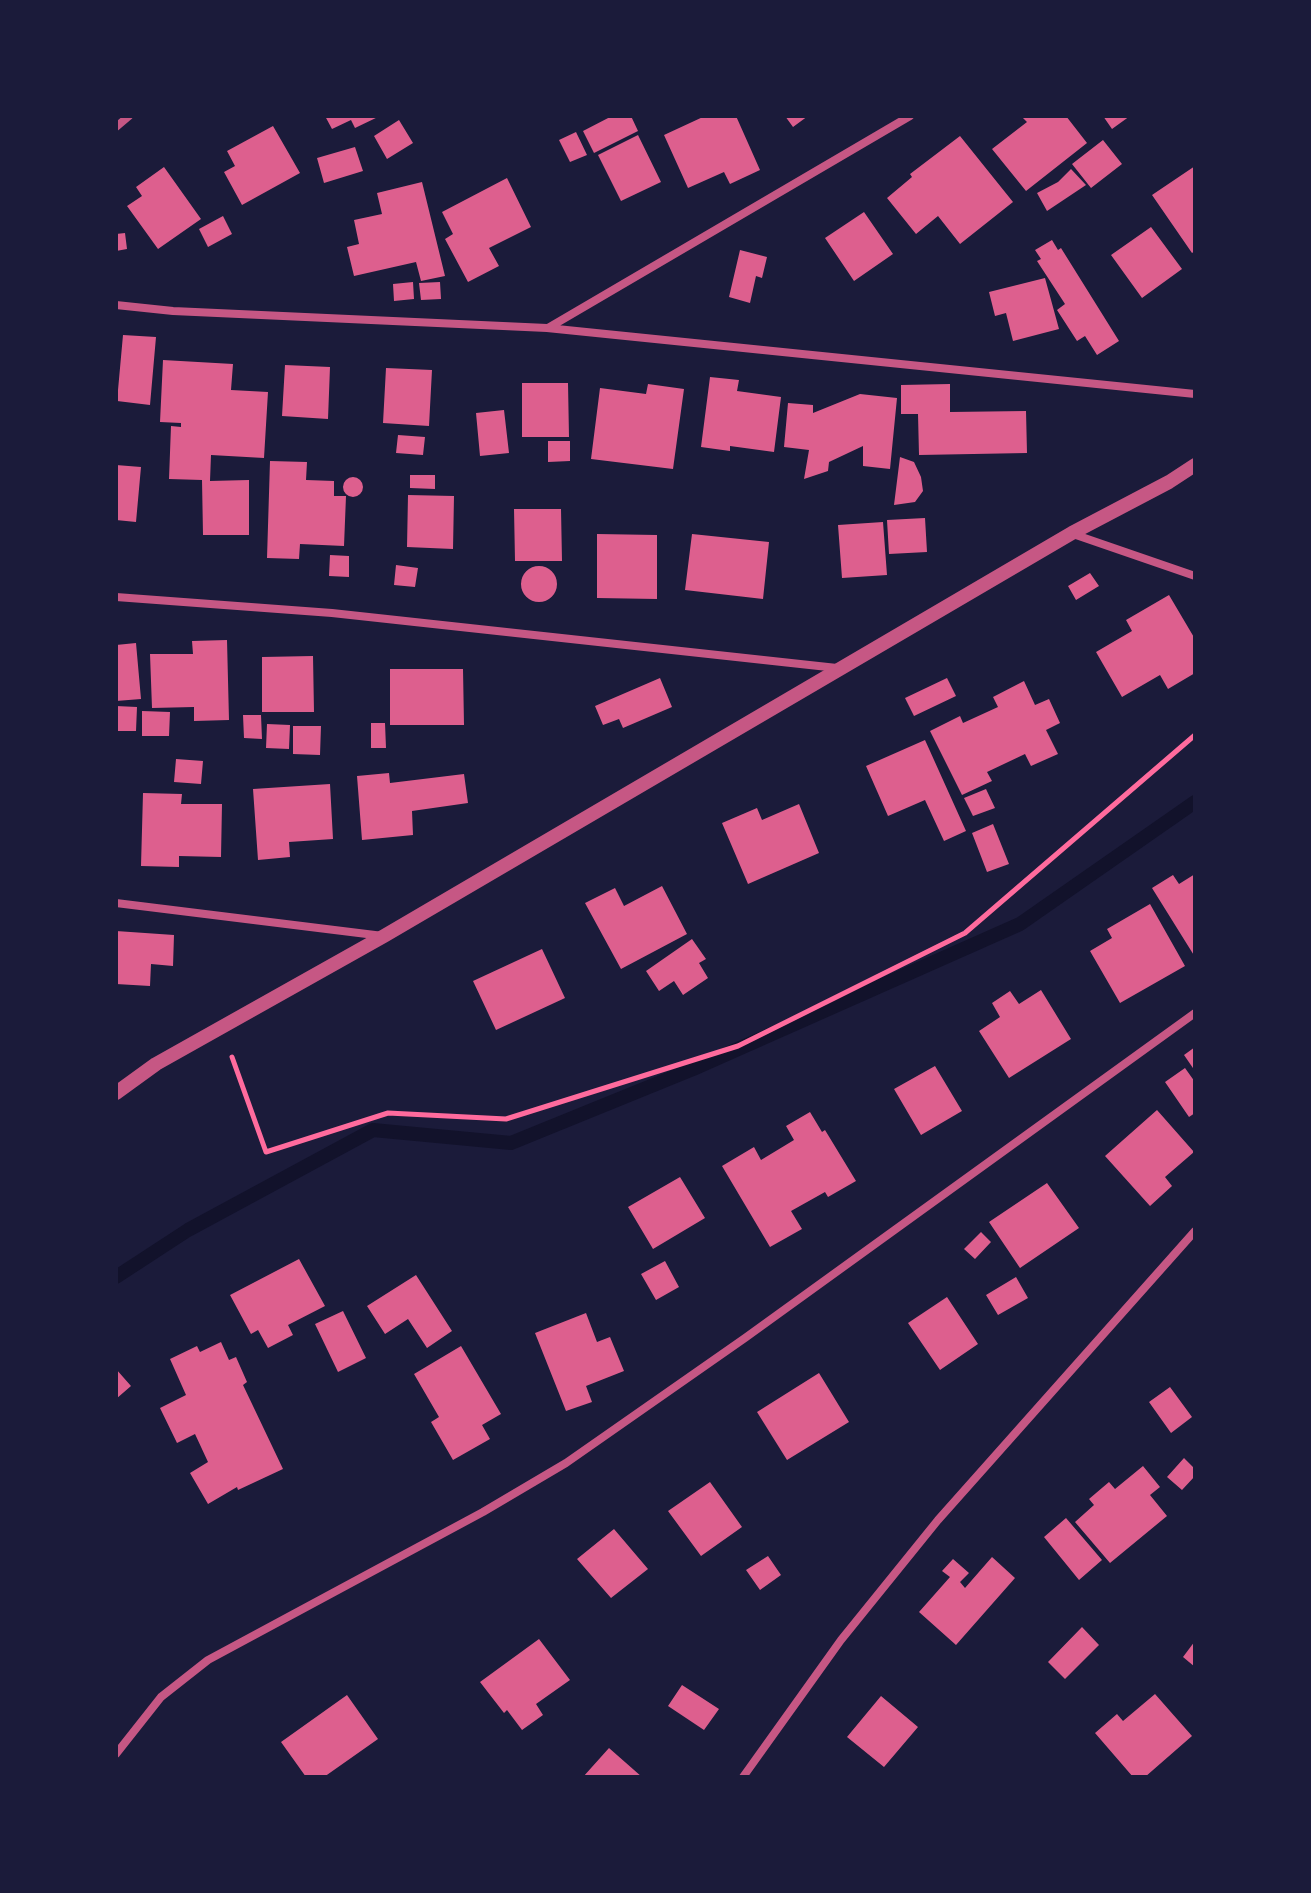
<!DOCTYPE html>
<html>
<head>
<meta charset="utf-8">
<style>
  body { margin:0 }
  #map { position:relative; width:1311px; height:1893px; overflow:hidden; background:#1b1b3a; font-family:Overpass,sans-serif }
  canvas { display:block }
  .frame { position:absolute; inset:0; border:118px solid #1b1b3a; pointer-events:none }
</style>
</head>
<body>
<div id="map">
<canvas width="1311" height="1893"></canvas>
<div class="frame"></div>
</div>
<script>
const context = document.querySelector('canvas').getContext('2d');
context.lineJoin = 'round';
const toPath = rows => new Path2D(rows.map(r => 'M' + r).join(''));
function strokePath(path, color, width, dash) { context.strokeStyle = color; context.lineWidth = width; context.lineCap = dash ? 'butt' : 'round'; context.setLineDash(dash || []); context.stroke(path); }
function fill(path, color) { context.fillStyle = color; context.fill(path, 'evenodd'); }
strokePath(toPath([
  [116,1277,188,1230,373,1130,511,1143,693,1069,1020,924,1195,802]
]), '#12122b', 14);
fill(toPath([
  [325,116,380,116,355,128,351,120,332,129],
  [612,116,631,116,638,131,594,153,583,131],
  [705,116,736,116,760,170,730,184,724,172,688,188,664,135],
  [785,116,808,116,793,127],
  [1021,116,1066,116,1087,143,1026,191,992,149,1027,122],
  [1103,116,1130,116,1112,129],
  [399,120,413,143,387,159,374,136],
  [273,126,300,173,242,205,224,172,235,166,227,151],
  [576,132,587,155,570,162,559,140],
  [638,135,661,182,621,201,598,155],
  [960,136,1013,202,960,244,938,216,916,234,887,198,912,177,910,174],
  [1103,140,1122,164,1091,188,1072,164],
  [355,147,363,171,324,183,317,158],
  [1195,166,1195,251,1192,253,1152,195],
  [164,167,201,219,158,249,127,206,142,196,136,187],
  [1071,169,1086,185,1047,211,1037,193,1058,182],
  [507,178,531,227,489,248,499,266,468,282,445,239,453,234,442,212],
  [422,182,445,276,421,281,416,262,354,276,347,247,359,244,354,220,382,214,377,193],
  [864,212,893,254,854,281,825,238],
  [223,216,232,234,208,247,199,229],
  [1151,227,1182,269,1142,298,1111,255],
  [125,233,127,249,116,251,116,234],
  [1052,240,1058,250,1061,248,1119,341,1097,355,1085,336,1077,341,1057,310,1065,304,1037,261,1041,259,1035,250],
  [740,250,767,257,762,278,756,276,750,303,729,297],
  [1045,278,1059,329,1013,341,1006,313,995,316,989,292],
  [413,282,414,299,394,301,393,284],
  [440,282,441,299,421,300,419,283],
  [123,335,156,337,150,405,117,401],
  [163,360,233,364,231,390,268,392,264,458,211,455,210,481,249,480,249,535,203,535,202,480,169,479,171,426,181,427,181,423,160,422],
  [285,365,330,367,328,419,282,416],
  [386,368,432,370,429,426,383,423],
  [710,377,739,380,737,391,781,397,774,452,730,446,730,451,701,447],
  [522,383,568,383,569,437,522,437],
  [648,384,684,389,673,469,591,459,600,388,646,394],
  [950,384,950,412,1026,411,1027,453,919,455,918,414,901,414,901,385],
  [860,394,897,398,890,469,863,466,863,446,829,462,828,471,804,479,809,450,784,447,788,403,813,405,813,413],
  [504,410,509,453,480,456,476,413],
  [398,435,425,437,423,455,396,453],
  [548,441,570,441,570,461,548,462],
  [900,457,914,462,921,477,923,491,915,502,894,505],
  [270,461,307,462,306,480,334,481,334,496,346,496,344,546,300,544,299,559,267,558],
  [116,465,141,467,136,522,116,520],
  [410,475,435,475,435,489,410,488],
  '343 487a10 10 0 1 1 20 0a10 10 0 1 1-20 0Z',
  [408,495,454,496,453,549,407,547],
  [514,509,561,509,562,561,515,561],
  [925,518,927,552,889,554,887,520],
  [883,522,887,575,842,578,838,525],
  [597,534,657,535,657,599,597,598],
  [692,534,769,542,763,599,685,590],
  [330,555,349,556,349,577,329,576],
  [396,565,418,568,415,587,394,585],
  '521 584a18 18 0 1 1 36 0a18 18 0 1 1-36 0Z',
  [1090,573,1099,586,1076,600,1068,586],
  [1169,595,1195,639,1195,673,1168,689,1160,675,1122,697,1096,652,1132,631,1126,620],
  [227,640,229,720,194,721,194,707,152,708,150,654,193,654,192,641],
  [136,643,141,699,116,701,116,645],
  [313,656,314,712,262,712,262,657],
  [390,669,463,669,464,725,390,725],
  [660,678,672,707,623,728,619,719,603,725,595,706],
  [947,678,956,696,914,716,905,698],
  [1024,681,1035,705,1049,699,1060,723,1046,730,1058,754,1031,766,1025,754,987,772,992,781,962,795,930,731,960,716,963,723,998,707,993,697],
  [116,706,137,707,136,731,116,731],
  [142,711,170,712,169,736,142,736],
  [243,715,261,715,262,739,244,738],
  [371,723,385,723,386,748,371,748],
  [267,724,290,725,289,749,266,748],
  [293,726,321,726,320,755,293,754],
  [925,740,966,831,944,841,925,800,888,816,866,766],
  [176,759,203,761,201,784,174,782],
  [389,773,390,783,464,774,468,803,412,811,413,835,362,840,357,776],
  [330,784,333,839,289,842,290,857,258,860,253,789],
  [986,789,995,808,973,816,964,798],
  [143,793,182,794,181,804,222,804,221,857,179,856,179,867,141,866],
  [799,804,819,853,748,884,722,823,757,808,762,820],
  [993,824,1009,864,987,872,972,833],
  [1195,874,1195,957,1152,888,1173,875,1179,884],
  [662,886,687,934,621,969,585,903,615,888,624,906],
  [1150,904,1185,966,1120,1003,1090,951,1112,938,1107,929],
  [116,931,174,935,173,966,151,964,150,986,116,984],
  [692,939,706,959,699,963,708,978,683,995,674,981,659,991,646,971],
  [542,949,565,998,496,1030,473,981],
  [1041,990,1071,1039,1009,1078,979,1031,1000,1017,992,1003,1010,991,1019,1004],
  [1195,1047,1195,1071,1184,1055],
  [935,1066,962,1111,921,1135,894,1089],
  [1185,1068,1195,1082,1195,1113,1189,1117,1165,1082],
  [1157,1110,1194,1152,1165,1177,1172,1186,1150,1206,1105,1156],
  [810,1112,822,1132,825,1130,856,1181,828,1197,825,1192,791,1211,802,1229,770,1247,722,1166,754,1147,761,1160,794,1140,786,1126],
  [680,1177,705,1218,653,1249,628,1207],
  [1047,1183,1079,1228,1020,1268,989,1222],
  [981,1232,991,1242,975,1259,964,1249],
  [299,1259,325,1306,288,1325,293,1335,268,1348,258,1330,251,1334,230,1295],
  [665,1261,679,1287,656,1300,641,1274],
  [416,1275,452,1331,427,1348,408,1319,385,1334,367,1306],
  [1016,1277,1028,1298,998,1315,986,1295],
  [947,1297,978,1344,940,1370,908,1323],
  [343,1311,366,1358,338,1372,315,1324],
  [586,1313,597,1342,610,1337,624,1371,586,1386,592,1402,566,1411,535,1333],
  [221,1342,229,1360,236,1357,247,1382,243,1385,283,1469,238,1490,237,1487,208,1504,190,1473,208,1462,195,1434,177,1443,160,1408,186,1395,170,1359,197,1346,200,1352],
  [461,1346,501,1414,482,1425,490,1439,453,1460,431,1422,439,1417,414,1374],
  [116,1369,131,1386,116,1399],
  [819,1373,849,1422,787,1460,757,1412],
  [1170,1387,1192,1417,1171,1433,1149,1402],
  [1184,1458,1195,1469,1195,1476,1182,1490,1167,1477],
  [1143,1466,1160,1487,1150,1495,1167,1516,1110,1563,1075,1522,1094,1505,1089,1499,1109,1482,1115,1489],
  [710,1482,742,1527,701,1556,668,1511],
  [1066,1518,1102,1560,1079,1580,1044,1537],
  [614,1529,648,1569,611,1598,577,1559],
  [768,1556,781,1575,760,1590,746,1570],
  [992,1557,1015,1578,956,1645,919,1612,950,1577,942,1571,953,1559,969,1573,960,1582,965,1588],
  [1082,1627,1099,1645,1065,1679,1048,1662],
  [539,1639,570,1680,536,1704,543,1715,522,1730,507,1710,504,1713,480,1682],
  [1195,1641,1195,1667,1183,1657],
  [682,1685,719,1709,704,1730,668,1706],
  [1155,1694,1192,1736,1145,1777,1133,1777,1095,1733,1117,1714,1123,1721],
  [347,1695,378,1739,324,1777,306,1777,281,1742],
  [881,1696,918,1727,884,1767,847,1737],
  [609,1748,642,1777,583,1777]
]), '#dd5f8e');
strokePath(toPath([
  [232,1057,266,1152,388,1113,506,1119,738,1046,965,933,1195,735]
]), '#ff6b9d', 5);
strokePath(toPath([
  [116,127,129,116],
  [116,305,173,311,547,328,1195,394],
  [548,328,910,116],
  [1073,534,1195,576],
  [116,597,332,613,837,668],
  [116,903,383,936],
  [116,1754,161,1697,208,1660,483,1512,566,1463,745,1338,1195,1013],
  [743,1777,841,1640,938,1520,1195,1231]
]), '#c65784', 8);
strokePath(toPath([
  [116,1093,156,1064,384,936,1072,533,1169,482,1195,465]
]), '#c65784', 14);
</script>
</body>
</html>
